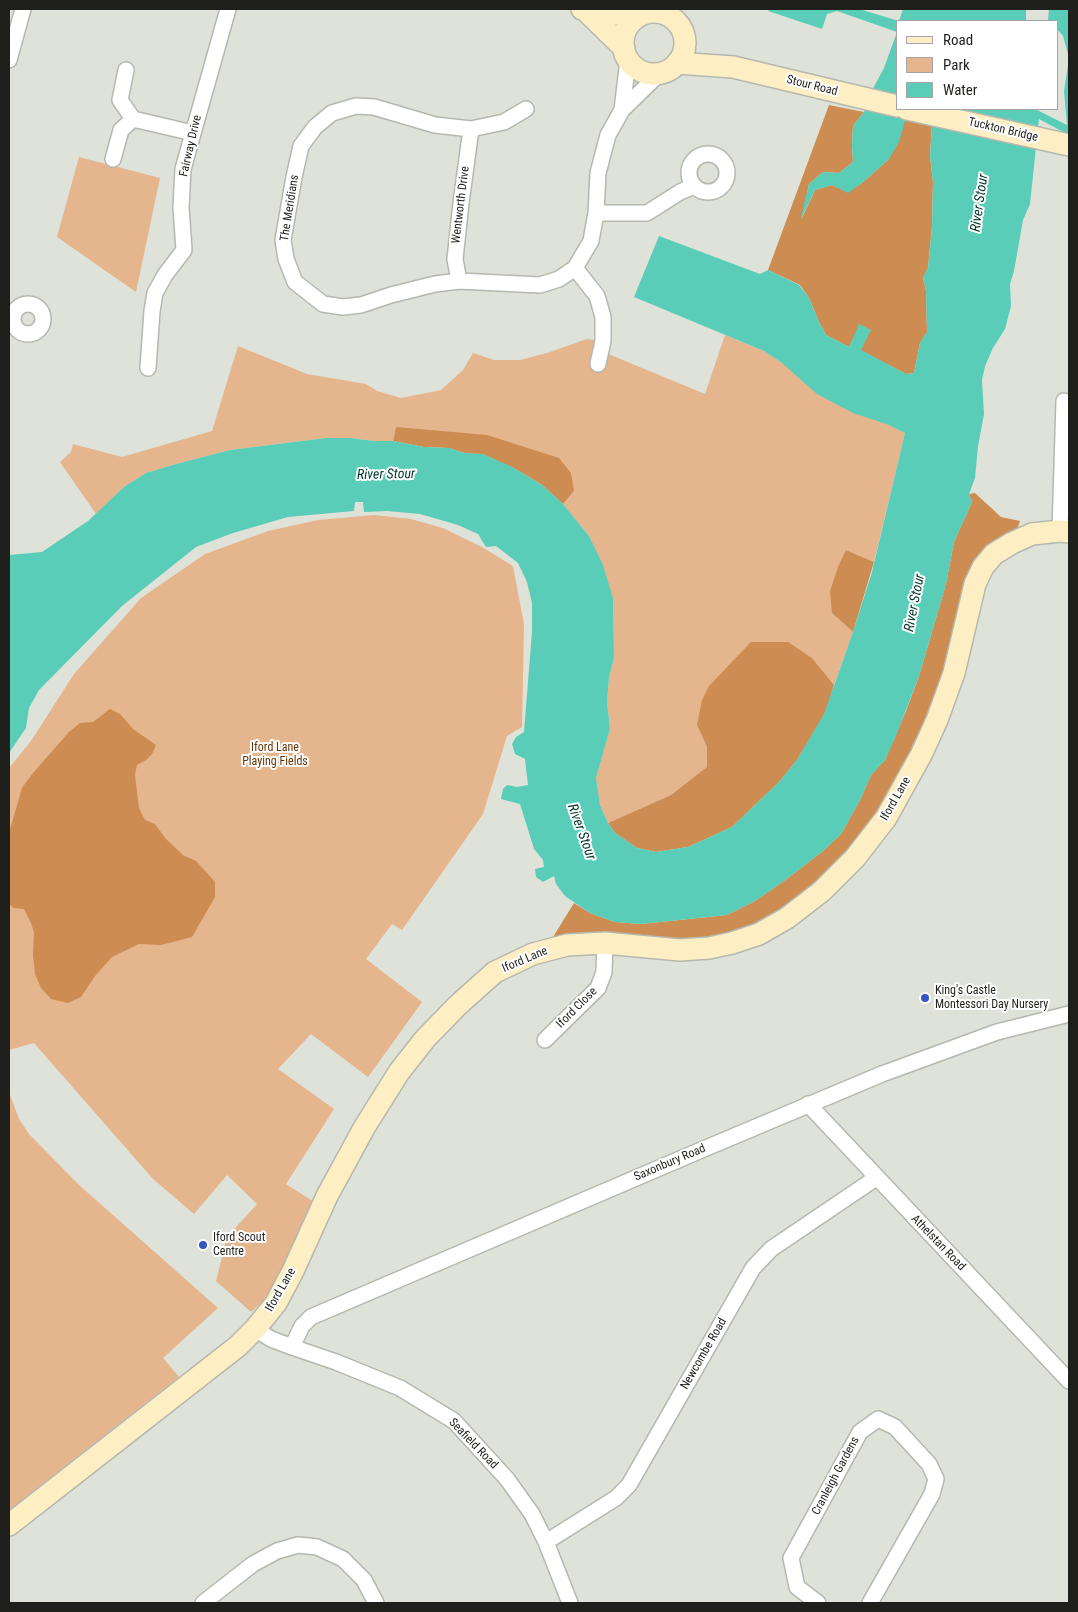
<!DOCTYPE html>
<html>
<head>
<meta charset="utf-8">
<style>
  body { margin:0 }
  #map { position:relative; width:1078px; height:1612px; overflow:hidden; background:#dfe2d8; font-family:"Roboto Condensed",sans-serif }
  canvas { display:block }
  .frame { position:absolute; inset:0; border:10px solid #1f201c; pointer-events:none }
  .legend { position:absolute; left:896px; top:20px; width:162px; height:90px; box-sizing:border-box; background:#fff; border:1px solid #a5a6a4; margin:0; padding:6px 9px; list-style:none; font-size:15px; color:#1f201c }
  .legend li { display:flex; align-items:center; gap:10px; height:25px }
  .legend b { width:25px; border:1px solid #a5a6a4 }
</style>
</head>
<body>
<div id="map">
<canvas width="1078" height="1612"></canvas>
<div class="frame"></div>
<ul class="legend">
<li><b style="height:6px;background:#fdefc3"></b>Road</li>
<li><b style="height:14px;background:#e5b58d"></b>Park</li>
<li><b style="height:14px;background:#59cdb8"></b>Water</li>
</ul>
</div>
<script>
const context = document.querySelector('canvas').getContext('2d');
context.lineJoin = 'round';
function fill(path, color) { context.fillStyle = color; context.fill(path, 'evenodd'); }
const toPath = rows => new Path2D(rows.map(r => 'M' + r).join(''));
function strokePath(path, color, width, dash) { context.strokeStyle = color; context.lineWidth = width; context.lineCap = dash ? 'butt' : 'round'; context.setLineDash(dash || []); context.stroke(path); }
function drawText(font, color, halo, rows, align = 'center') {
  context.font = font + ' "Roboto Condensed",sans-serif'; context.lineWidth = 4; context.setLineDash([]); context.textBaseline = 'middle'; context.strokeStyle = halo; context.fillStyle = color; for (const [text, x, y, turn = 0] of rows) {
    context.save(); context.translate(x, y); context.rotate((+turn || 0) * Math.PI / 180); context.textAlign = isNaN(turn) ? turn : align; if (halo) context.strokeText(text, 0, 0); context.fillText(text, 0, 0); context.restore();
  }
}
fill(toPath([
  [79,157,160,178,136,292,57,237],
  [725,335,764,351,782,363,905,433,874,562,846,550,832,613,853,632,834,685,812,658,697,725,707,747,708,767,671,795,608,823,600,805,596,778,610,729,607,702,609,677,614,658,613,598,589,536,563,504,574,491,396,427,393,441,374,441,350,438,326,438,230,450,176,464,146,473,124,487,96,514,60,462,71,452,73,444,122,457,212,431,238,346,307,374,366,384,377,391,401,398,441,390,463,370,473,353,494,360,520,360,547,353,587,339,603,341,601,351,705,394],
  [374,515,411,519,443,528,482,547,513,566,524,624,522,727,507,736,483,814,402,930,392,924,366,959,422,1002,368,1077,311,1034,278,1069,334,1109,286,1184,314,1202,276,1283,264,1300,251,1312,216,1281,227,1237,257,1204,227,1175,194,1214,153,1179,34,1043,9,1050,9,768,31,741,74,674,141,598,205,554,268,531,318,520],
  [9,1092,19,1119,29,1134,79,1185,218,1308,163,1358,179,1377,9,1510]
]), '#e5b58d');
fill(toPath([
  [829,105,864,112,853,126,852,145,853,162,839,173,823,172,809,184,802,218,815,190,832,185,848,192,862,183,889,159,900,109,933,109,930,156,933,182,932,227,928,268,923,278,926,290,927,332,920,343,914,373,906,374,860,350,860,324,849,347,826,335,819,322,809,298,800,285,768,270],
  [396,427,487,435,559,458,571,473,574,491,563,504,542,485,514,468,483,454,464,453,449,448,424,447,393,441],
  [975,493,1001,517,1020,521,1012,543,994,554,954,673,855,858,759,934,545,950,574,903,590,913,615,922,641,924,727,915,755,901,788,878,823,851,841,834,860,800,871,775,885,760,906,711,919,676,946,584,954,542,972,502,969,494],
  [846,550,874,562,853,632,832,613,830,591,838,567],
  [751,642,788,642,812,658,834,685,825,714,797,760,779,782,732,827,688,847,656,852,637,848,615,833,608,823,671,795,707,767,707,747,697,725,702,700,709,686],
  [110,709,120,714,133,729,156,745,152,754,146,760,137,765,135,775,139,808,145,820,155,824,166,839,183,855,196,861,215,882,215,897,192,937,161,945,139,944,112,957,95,976,81,997,68,1003,51,999,41,988,35,974,33,956,34,932,31,923,24,909,14,908,9,904,9,833,22,788,33,773,69,732,80,723,93,722]
]), '#cd8c51');
fill(toPath([
  [771,9,859,9,899,21,903,9,1026,9,1026,21,897,21,897,99,905,121,899,142,889,159,862,183,848,193,832,185,815,190,800,221,809,184,823,172,839,173,853,162,852,145,853,126,864,112,870,94,884,68,897,32,837,11,827,14,822,29,768,11],
  [1049,9,1069,9,1069,135,1039,119,1030,204,1023,220,1014,271,1010,284,1011,306,1005,329,993,348,985,366,982,380,984,414,978,446,975,478,969,494,972,502,954,542,946,584,919,676,896,736,885,760,871,775,860,800,841,834,823,851,788,878,755,901,727,915,641,924,615,922,590,913,565,896,556,884,554,876,543,882,536,877,535,869,544,867,543,860,534,849,520,804,501,799,503,789,507,785,517,787,528,785,525,759,515,754,512,744,516,737,524,732,532,632,532,603,527,582,518,563,496,546,486,547,478,534,458,525,420,514,387,511,364,512,363,502,355,502,354,511,288,517,233,533,196,547,122,606,39,690,29,708,26,728,9,753,9,555,42,552,88,521,124,487,146,473,176,464,230,450,326,438,350,438,374,441,393,441,424,447,449,448,464,453,483,454,514,468,542,485,563,504,589,536,603,565,613,598,614,658,609,677,607,702,610,729,596,778,600,805,608,823,615,833,637,848,656,852,688,847,732,827,779,782,797,760,824,714,853,632,872,572,905,433,889,425,853,413,817,394,782,363,764,351,634,297,659,236,760,274,768,270,799,285,809,298,819,322,826,335,849,347,859,324,871,330,861,350,906,374,914,373,920,343,927,332,926,290,923,277,928,268,932,227,933,182,930,156,933,109,1035,109,1067,125,1064,91,1069,58,1063,36,1057,29,1057,21,1048,20]
]), '#59cdb8');
const street = toPath([
  [9,60,23,9],
  [126,70,120,100,133,119,193,133],
  [526,109,504,122,471,129,435,125,374,107,356,106,332,113,315,127,301,146,294,177,283,240,286,259,295,282,323,304,343,307,361,305,391,295,435,284,459,281,540,285,559,279,575,268,591,241,596,213,598,173,608,135,622,110,660,73],
  [622,110,628,60],
  '689 173a19 19 0 1 1 38 0a19 19 0 1 1-38 0Z',
  [113,159,121,130,133,119],
  [596,213,647,213,680,192,694,186],
  [575,268,597,296,603,317,603,341,598,364],
  [459,281,455,259,461,203,471,129],
  '13 319a15 15 0 1 1 30 0a15 15 0 1 1-30 0Z',
  [148,368,152,311,155,293,165,275,184,250,181,207,183,169,228,9],
  [1060,531,1064,401],
  [545,1040,598,988,604,972,605,943],
  [808,1104,1069,1381],
  [255,1329,271,1339,292,1347,336,1362,400,1388,454,1421,507,1479,532,1514,546,1542,570,1603],
  [292,1347,302,1326,311,1317,706,1148,882,1074,997,1032,1069,1014],
  [546,1542,616,1498,629,1485,753,1268,771,1249,876,1178],
  [203,1603,253,1564,277,1551,298,1545,317,1547,343,1559,364,1580,376,1603],
  [818,1603,797,1587,791,1558,860,1432,878,1419,895,1427,929,1464,936,1479,932,1494,870,1603]
]);
const secondary = toPath([
  [582,9,617,14,639,16],
  [585,10,624,48],
  '623 43a31 31 0 1 1 62 0a31 31 0 1 1-62 0Z',
  [677,63,733,67,897,106],
  [907,109,1069,145],
  [9,1525,238,1346,255,1329,276,1303,293,1271,327,1196,364,1128,399,1072,425,1039,458,1005,495,972,533,954,567,945,605,943,680,950,709,948,732,943,759,934,787,918,822,891,855,858,886,818,921,755,937,720,954,673,975,584,983,567,994,554,1012,543,1032,534,1060,531,1069,532]
]);
strokePath(street, '#b5b8ae', 18);
strokePath(secondary, '#b5b8ae', 24);
strokePath(street, '#fff', 15);
strokePath(secondary, '#fdefc3', 21);
for (const [x, y, r, color] of [
  [925,998,5,"#3554c5"],
  [203,1245,5,"#3554c5"]
]) { const dot = new Path2D(); dot.arc(x, y, r, 0, 2 * Math.PI); context.fillStyle = color; context.fill(dot); strokePath(dot, '#fff', 2); }
drawText('12px', '#1f201c', '#fff', [
  ["Stour Road",812,86,14],
  ["Tuckton Bridge",1003,130,13],
  ["Fairway Drive",191,146,-77],
  ["Wentworth Drive",461,205,-83],
  ["The Meridians",290,208,-81],
  ["Iford Lane",896,799,-60],
  ["Iford Lane",525,960,-23],
  ["Iford Close",577,1008,-45],
  ["Saxonbury Road",670,1163,-23],
  ["Athelstan Road",938,1243,46],
  ["Iford Lane",281,1290,-60],
  ["Newcombe Road",704,1354,-60],
  ["Seafield Road",473,1444,46],
  ["Cranleigh Gardens",836,1476,-62]
]);
drawText('12px', '#623606', '#fff', [
  ["Iford Lane",275,748],
  ["Playing Fields",275,762]
]);
drawText('12px', '#1f201c', '#fff', [
  ["King's Castle",935,991],
  ["Montessori Day Nursery",935,1005],
  ["Iford Scout",213,1238],
  ["Centre",213,1252]
], 'left');
drawText('italic 14px', '#00362e', '#fff', [
  ["River Stour",980,203,-82],
  ["River Stour",386,475,-1],
  ["River Stour",915,603,-79],
  ["River Stour",581,832,70]
]);
</script>
</body>
</html>
